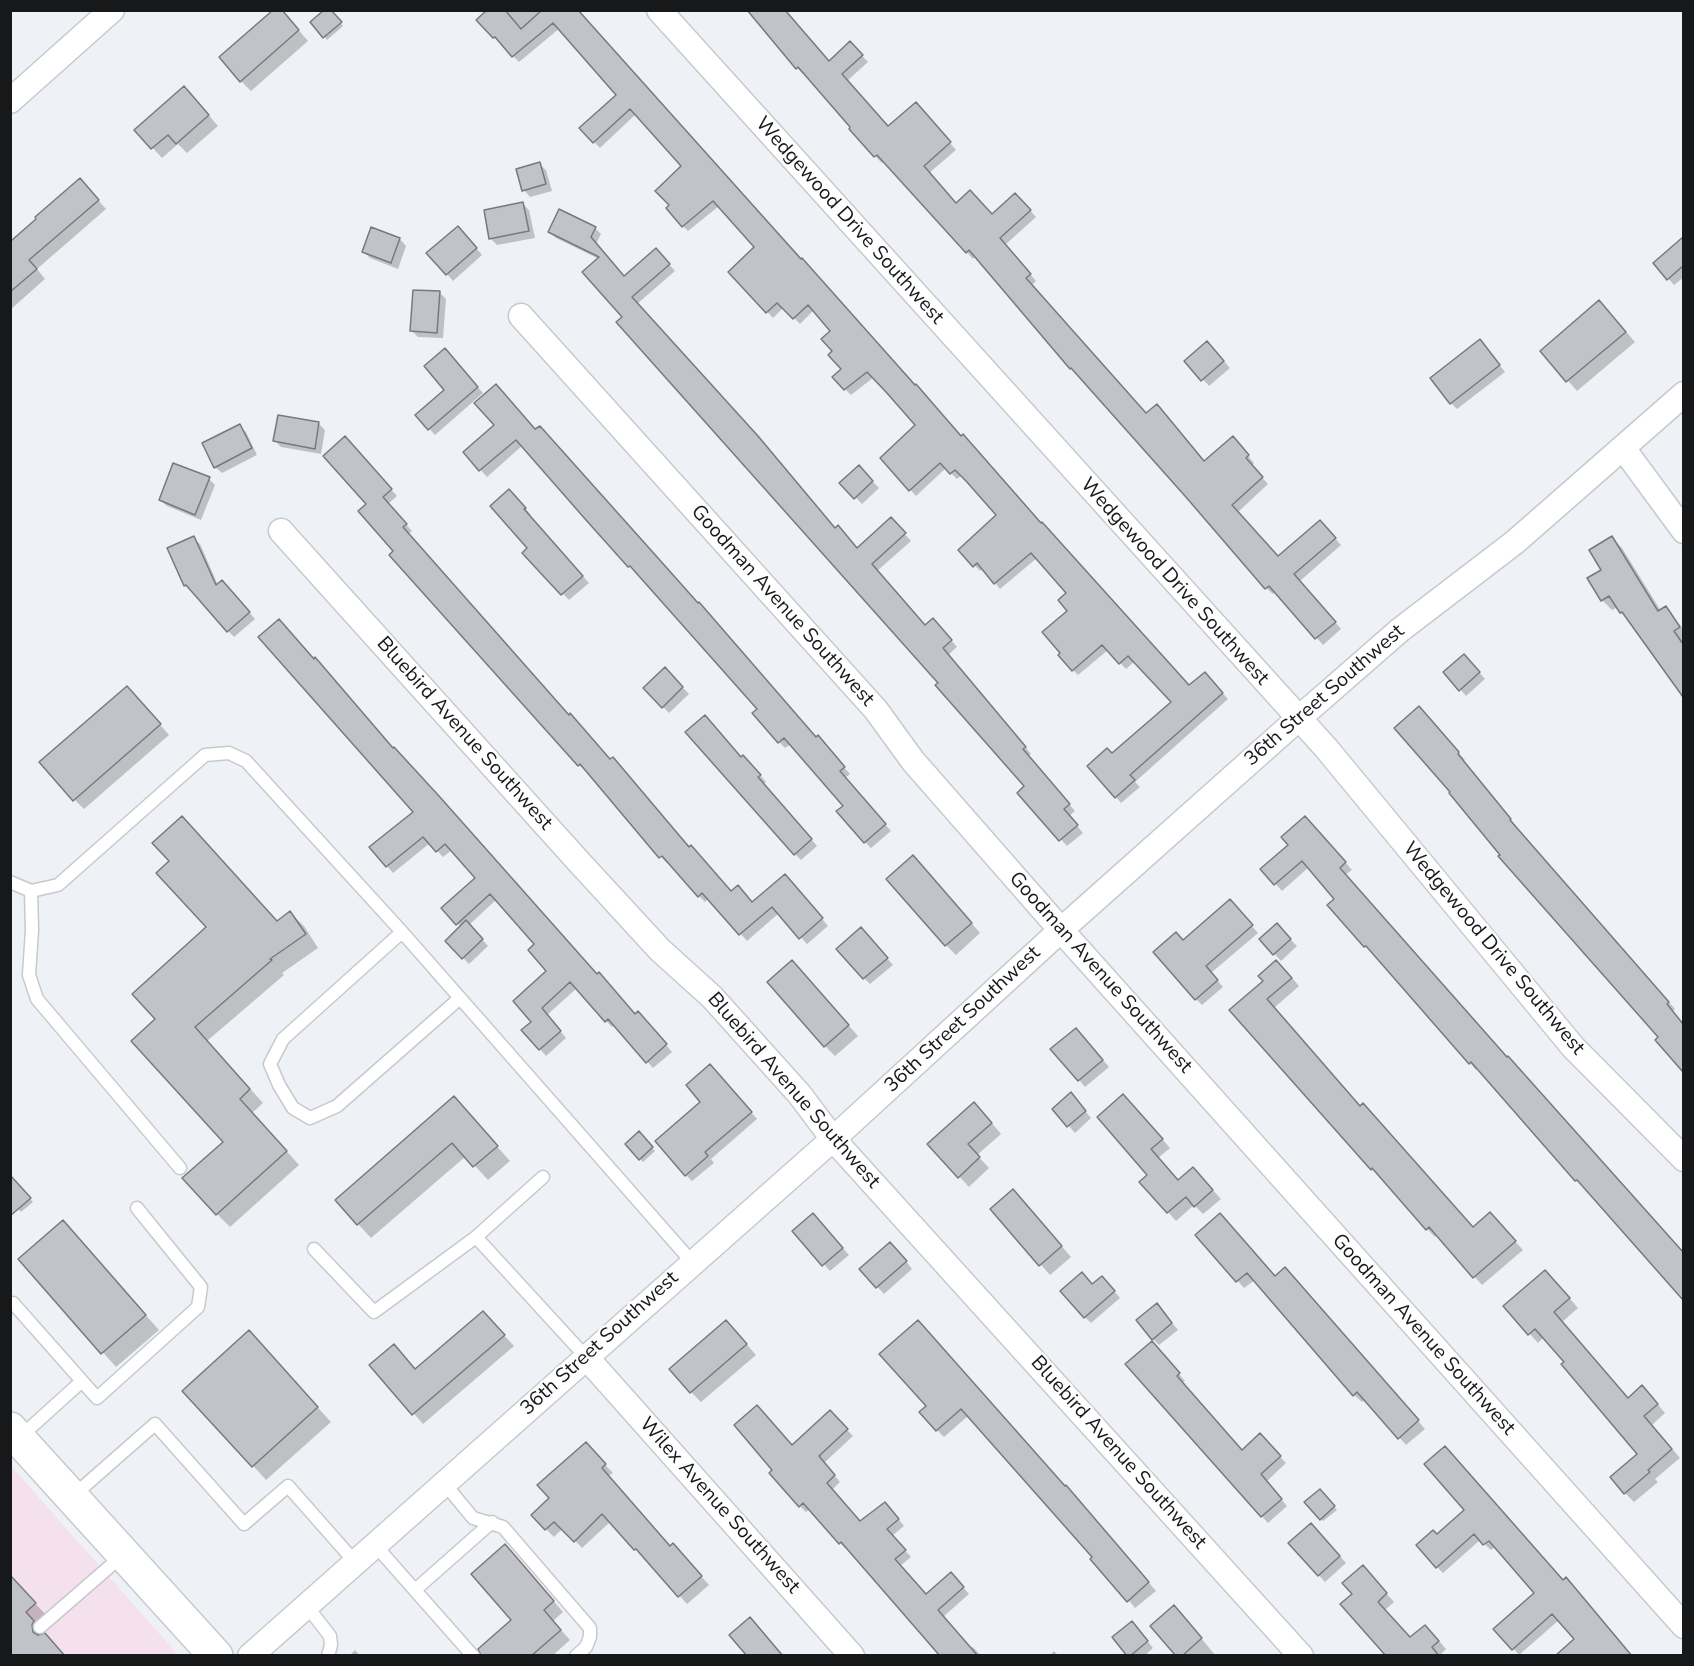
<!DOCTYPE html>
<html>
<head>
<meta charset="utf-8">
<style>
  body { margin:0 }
  #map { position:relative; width:1694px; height:1666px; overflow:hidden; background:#eef1f6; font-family:"Nunito Sans",sans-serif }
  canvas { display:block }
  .frame { position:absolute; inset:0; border:12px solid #171819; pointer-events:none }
</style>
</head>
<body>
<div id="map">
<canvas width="1694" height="1666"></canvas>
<div class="frame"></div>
</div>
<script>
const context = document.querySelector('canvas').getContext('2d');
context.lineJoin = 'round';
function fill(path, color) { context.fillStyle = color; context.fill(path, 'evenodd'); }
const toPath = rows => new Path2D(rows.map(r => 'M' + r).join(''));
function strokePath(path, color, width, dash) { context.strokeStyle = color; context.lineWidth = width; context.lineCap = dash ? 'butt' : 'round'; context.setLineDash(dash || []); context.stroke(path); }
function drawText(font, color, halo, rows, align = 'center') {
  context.font = font + ' "Nunito Sans",sans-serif'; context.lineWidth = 5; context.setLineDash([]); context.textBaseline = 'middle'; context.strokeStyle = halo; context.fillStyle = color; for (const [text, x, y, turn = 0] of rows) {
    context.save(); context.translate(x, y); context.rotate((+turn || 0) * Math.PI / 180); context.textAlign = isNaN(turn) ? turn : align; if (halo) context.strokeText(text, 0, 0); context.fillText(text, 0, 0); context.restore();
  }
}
fill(toPath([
  [10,1465,172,1648,176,1655,11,1655]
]), '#f5e0ee');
fill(toPath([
  [330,10,343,26,327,40,312,22],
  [489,10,577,10,1189,687,1210,679,1228,699,1135,782,1140,787,1121,803,1116,797,1112,755,1173,702,1135,661,1126,669,1108,650,1078,675,1073,670,1068,593,1037,558,1000,589,983,568,980,571,960,550,998,515,962,475,957,479,946,468,916,496,882,458,917,425,874,377,851,395,845,389,835,377,844,369,834,351,832,331,814,310,800,324,784,307,773,318,730,272,756,247,719,206,688,231,683,226,683,166,636,114,600,148,581,128,618,95,560,28,519,62,494,37],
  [748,10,829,63,850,43,868,62,847,81,888,127,922,111,956,150,929,173,957,205,992,216,1022,201,1036,217,1005,245,1036,281,1032,285,1147,415,1205,463,1239,445,1254,463,1251,466,1268,484,1237,513,1278,558,1326,528,1341,545,1300,581,1341,629,1323,645,1276,592,1273,594,1266,588,1187,495,1071,368,976,256,973,259,884,161,882,163,875,156,805,73,803,74,797,68],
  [288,18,308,41,251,91,241,81],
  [194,98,218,126,187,153,178,144,162,158,136,130],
  [539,164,546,170,552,191,530,197,524,190],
  [88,189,106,209,37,269,45,279,10,310,10,244,39,219],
  [523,204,529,210,535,238,497,245,490,238],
  [595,228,601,234,596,244,625,277,662,256,675,271,637,304,835,529,857,549,891,519,911,541,877,571,926,627,939,626,957,647,948,655,1031,754,1028,756,1075,811,1069,816,1083,833,1067,846,1019,793,1026,787,940,683,624,317,599,259,556,238,549,232],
  [464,234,482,255,453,281,447,274],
  [400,239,406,246,398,269,370,258,364,252],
  [1684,239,1684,277,1674,285,1655,263],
  [440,293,446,299,443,338,418,337,411,330],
  [1609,312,1635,342,1577,391,1542,351],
  [1486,348,1505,372,1457,409,1451,403],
  [1214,350,1230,368,1209,386,1186,361],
  [450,356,483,393,435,435,417,415,446,390],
  [319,424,325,430,321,454,281,447,275,441],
  [240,426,246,432,257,455,222,473,215,467],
  [536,431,850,774,845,778,891,831,871,848,865,842,845,806,791,744,785,748,779,742,759,709,523,445,487,477,465,453],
  [351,444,397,496,388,504,412,531,408,534,569,716,732,892,753,904,791,882,828,926,807,944,779,913,747,941,709,898,705,902,699,896,669,861,667,863,661,857,587,769,586,771,579,765,395,551,368,505],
  [859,467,879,488,862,504,842,483],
  [209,479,215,485,201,520,167,506,160,500],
  [516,497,531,515,530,517,589,583,569,600,524,553,529,549],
  [193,538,200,544,218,585,228,588,255,619,234,637,186,586,169,549],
  [1612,538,1622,548,1661,611,1665,608,1684,630,1684,694,1632,623,1618,607,1612,610,1602,600,1589,579,1603,570],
  [1470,662,1485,679,1466,696,1460,689],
  [665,669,689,694,669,713,645,688],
  [137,698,169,735,84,809,74,799],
  [1426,715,1465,760,1463,761,1517,827,1515,828,1675,1009,1672,1012,1684,1025,1684,1070,1657,1040,1660,1037,1502,855],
  [393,750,597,975,635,1015,644,1019,672,1052,653,1068,615,1025,612,1027,606,1021,577,988,547,1015,566,1038,546,1056,540,1049,533,1022,548,971,536,944,497,899,469,925,488,946,469,964,447,941,461,927,444,908,477,878,452,850,443,857,430,843,393,873,387,866,415,812],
  [741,759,750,763,766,782,763,784,817,846,801,860,795,854],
  [1312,824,1352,870,1345,875,1507,1059,1515,1064,1684,1254,1684,1299,1478,1068,1476,1070,1470,1063,1373,952,1365,946,1336,899,1309,867,1282,891,1262,869],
  [923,867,980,933,956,955,946,945],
  [1236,908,1258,933,1211,973,1223,987,1202,1005,1196,999,1183,942],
  [290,913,304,926,318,948,282,973,284,975,207,1041,263,1103,252,1113,299,1165,230,1227,217,1214,225,1142,133,1041],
  [1276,925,1297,946,1281,961,1261,939],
  [867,935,893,965,870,984,864,978],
  [1284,969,1299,986,1274,1008,1361,1107,1473,1228,1498,1222,1523,1250,1482,1285,1437,1235,1435,1237,1427,1229,1372,1169,1231,1010],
  [802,972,858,1036,835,1056,825,1046],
  [1082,1036,1109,1067,1085,1087,1079,1080],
  [716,1072,757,1119,711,1159,714,1163,692,1181,686,1175,702,1102],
  [454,1098,510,1161,488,1180,466,1156,371,1238,358,1224],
  [1077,1101,1091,1118,1075,1133,1054,1109],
  [1132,1104,1170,1148,1158,1158,1178,1182,1201,1177,1221,1199,1203,1214,1194,1205,1176,1221,1141,1182,1149,1175],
  [984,1114,1001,1134,977,1155,989,1168,969,1187,929,1144],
  [639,1133,655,1151,643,1162,627,1144],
  [17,1184,33,1202,21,1212,10,1201],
  [1023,1201,1071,1257,1050,1275,992,1209],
  [63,1222,159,1330,116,1367,20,1259],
  [820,1222,849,1255,830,1271,795,1232],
  [1197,1235,1275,1277,1292,1276,1425,1429,1406,1445,1365,1399,1362,1402,1354,1395,1255,1280,1244,1288],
  [897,1250,912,1269,884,1294,861,1269],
  [1554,1280,1578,1308,1562,1322,1629,1399,1651,1396,1665,1413,1652,1425,1680,1458,1655,1479,1658,1482,1634,1502,1625,1493,1639,1454,1544,1337,1538,1343,1505,1306],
  [1108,1284,1120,1298,1091,1323,1085,1317,1093,1286],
  [1163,1312,1178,1330,1159,1345,1153,1339],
  [918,1322,1065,1488,1073,1494,1156,1591,1135,1608,1094,1558,969,1415,944,1437,937,1430,928,1406],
  [493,1323,514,1346,423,1424,371,1365,416,1370],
  [736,1332,756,1355,701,1402,691,1392],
  [262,1346,331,1422,266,1480,185,1391],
  [1158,1350,1185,1381,1182,1383,1242,1451,1266,1442,1286,1463,1266,1482,1287,1506,1268,1523,1127,1365],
  [830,1412,853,1436,824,1463,840,1482,832,1490,861,1523,891,1510,904,1526,892,1536,911,1557,900,1566,926,1596,957,1580,969,1594,943,1617,971,1648,973,1647,981,1656,945,1656,848,1548,846,1549,840,1543,810,1509,806,1512,800,1506,792,1446],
  [593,1452,613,1473,608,1476,670,1548,681,1553,709,1585,687,1604,611,1521,582,1548,563,1528,554,1537,546,1529],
  [1320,1491,1337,1510,1323,1521,1307,1502],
  [1466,1510,1563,1582,1572,1585,1632,1656,1558,1656,1576,1640,1559,1620,1519,1655,1513,1648,1536,1593,1496,1546,1491,1550,1480,1540,1443,1573,1437,1567,1437,1536],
  [1318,1531,1346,1563,1325,1582,1290,1543],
  [515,1556,563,1612,553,1621,570,1640,552,1656,489,1656,513,1621],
  [1370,1575,1394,1602,1385,1610,1411,1639,1433,1634,1446,1649,1439,1656,1387,1656,1354,1594],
  [10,1576,45,1614,35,1623,44,1632,41,1636,10,1656],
  [1180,1613,1216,1656,1178,1656],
  [1138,1629,1153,1648,1144,1656,1129,1656],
  [355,1650,360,1656,349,1656],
  [1054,1651,1059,1656,1049,1656]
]), '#0003');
const building = toPath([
  [273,10,282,10,299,30,240,82,219,57,273,10],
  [324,10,331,10,342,22,323,38,310,22,324,10],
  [487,10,505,10,521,29,542,10,578,10,801,259,802,258,915,385,916,384,961,436,963,434,1041,523,1042,522,1189,685,1205,672,1223,693,1130,775,1135,780,1115,798,1087,766,1107,748,1112,753,1171,702,1128,656,1119,664,1102,645,1072,671,1058,655,1060,653,1042,632,1067,611,1058,600,1066,593,1031,553,994,584,977,563,973,567,958,550,996,515,966,481,955,470,950,474,940,463,909,491,880,458,915,425,886,392,867,372,844,390,832,377,841,369,828,355,832,351,821,339,830,331,808,305,793,319,777,303,766,313,728,272,754,247,713,201,682,227,666,208,669,205,655,191,681,166,630,109,593,143,579,128,616,95,553,23,512,57,495,37,493,38,476,20,487,10],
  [747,10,785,10,829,61,850,41,863,55,842,74,888,126,916,102,951,142,924,166,956,203,970,190,992,214,1015,193,1031,210,1000,238,1031,274,1026,278,1146,413,1157,404,1204,461,1233,436,1249,455,1246,458,1263,477,1232,505,1278,556,1320,520,1336,538,1294,574,1336,622,1315,639,1269,586,1265,589,1185,496,1071,368,1070,369,969,250,966,253,877,155,874,157,849,129,850,127,798,67,796,69,747,10],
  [184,86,209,115,176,144,168,135,151,149,134,130,184,86],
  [540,162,546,184,522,191,516,169,540,162],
  [80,178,99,200,29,260,37,269,10,292,10,238,12,240,36,219,35,217,80,178],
  [523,202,529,231,489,239,484,210,523,202],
  [559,209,596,227,591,237,624,276,656,248,670,264,632,297,758,436,835,528,838,525,857,548,891,517,906,533,872,564,925,625,933,618,952,640,943,648,1026,747,1023,749,1070,804,1064,809,1078,825,1059,841,1017,793,1024,786,935,685,938,683,616,322,622,317,582,272,599,257,548,232,559,209],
  [458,226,477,248,446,275,426,253,458,226],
  [371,227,400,238,391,263,362,252,371,227],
  [1683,237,1683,266,1667,280,1653,263,1683,237],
  [413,290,440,291,437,333,410,331,413,290],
  [1599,300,1626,332,1566,382,1540,351,1599,300],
  [1480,339,1500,365,1450,404,1430,378,1480,339],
  [1207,341,1224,361,1201,381,1184,361,1207,341],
  [445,348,478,387,428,430,415,415,444,390,424,366,445,348],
  [496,384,535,429,540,426,658,558,698,603,699,602,816,737,818,735,845,767,840,771,886,824,864,843,836,811,843,806,784,738,778,743,752,713,757,709,630,566,628,567,586,520,516,440,479,471,463,452,494,425,474,403,496,384],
  [278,415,319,422,315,449,273,441,278,415],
  [240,424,252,448,214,468,202,443,240,424],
  [345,436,392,489,383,497,407,524,403,527,569,715,570,713,610,759,613,757,689,847,691,845,731,891,738,885,752,902,785,874,823,918,799,939,772,907,739,935,702,893,698,897,662,856,659,858,580,764,578,766,389,555,393,551,358,511,366,504,323,456,345,436],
  [173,463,210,477,195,515,159,500,173,463],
  [859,465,873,481,854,499,839,483,859,465],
  [509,489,526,508,524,509,583,576,561,595,522,553,527,548,490,506,509,489],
  [194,536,216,585,222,580,250,612,227,632,186,585,184,586,167,548,194,536],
  [1612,536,1658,611,1666,606,1680,627,1674,631,1683,644,1683,697,1622,612,1620,613,1609,596,1601,601,1587,578,1601,570,1589,550,1612,536],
  [279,619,314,659,315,657,393,748,394,747,439,796,597,974,599,972,635,1014,638,1011,667,1044,646,1063,608,1019,605,1022,570,982,542,1008,561,1031,539,1050,521,1030,531,1022,513,1001,546,971,528,950,534,944,490,894,456,925,441,908,475,878,445,844,436,852,423,837,386,867,369,847,413,812,258,637,279,619],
  [1464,654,1480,672,1459,691,1443,672,1464,654],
  [665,667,683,687,662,708,643,688,665,667],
  [127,686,161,724,73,801,39,762,127,686],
  [1419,706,1459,752,1458,754,1511,819,1510,820,1669,1002,1667,1004,1683,1024,1683,1072,1655,1040,1658,1037,1498,856,1500,855,1449,793,1450,792,1394,728,1419,706],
  [705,715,741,757,743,755,761,775,758,777,812,839,794,855,685,732,705,715],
  [182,816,277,921,290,911,306,934,270,959,272,960,195,1027,250,1089,240,1099,287,1151,216,1215,182,1178,223,1142,131,1041,155,1019,132,994,206,927,156,873,169,861,152,843,182,816],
  [1305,816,1346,862,1340,868,1507,1057,1508,1056,1683,1252,1683,1300,1577,1180,1575,1181,1471,1062,1469,1064,1366,946,1364,947,1327,905,1334,899,1302,861,1274,885,1260,869,1288,845,1281,837,1305,816],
  [913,855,972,923,945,946,886,879,913,855],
  [1230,899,1253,925,1206,966,1218,980,1195,1000,1153,952,1176,932,1183,940,1230,899],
  [466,920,483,939,462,959,445,941,466,920],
  [1277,923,1291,939,1273,955,1259,939,1277,923],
  [861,927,888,958,863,979,836,949,861,927],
  [792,960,849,1025,824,1047,767,982,792,960],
  [1276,960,1292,978,1267,999,1360,1106,1363,1103,1473,1227,1490,1212,1516,1241,1473,1278,1429,1227,1426,1230,1372,1168,1371,1170,1229,1010,1263,981,1258,976,1276,960],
  [1076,1028,1103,1060,1078,1081,1050,1049,1076,1028],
  [710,1064,752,1112,705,1152,708,1156,685,1176,655,1141,700,1102,686,1085,710,1064],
  [1071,1092,1086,1111,1067,1127,1052,1109,1071,1092],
  [1123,1094,1163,1139,1151,1149,1178,1180,1193,1167,1213,1190,1194,1207,1186,1197,1167,1213,1139,1182,1147,1175,1097,1117,1123,1094],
  [454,1096,498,1146,473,1167,452,1143,357,1225,335,1200,454,1096],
  [974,1102,992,1123,968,1144,980,1157,958,1178,927,1144,974,1102],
  [639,1131,653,1147,639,1160,625,1144,639,1131],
  [10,1175,31,1198,10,1216,10,1175],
  [1013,1189,1062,1246,1039,1266,990,1209,1013,1189],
  [813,1213,843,1248,822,1266,792,1231,813,1213],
  [1220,1213,1275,1276,1285,1267,1419,1420,1398,1439,1357,1392,1353,1396,1247,1273,1236,1282,1195,1235,1220,1213],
  [63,1220,146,1315,101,1354,18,1259,63,1220],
  [890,1242,907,1261,876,1288,859,1269,890,1242],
  [1545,1270,1570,1298,1554,1312,1628,1398,1642,1385,1658,1404,1644,1416,1672,1449,1648,1470,1650,1472,1624,1494,1610,1477,1637,1454,1561,1364,1564,1362,1535,1329,1528,1335,1503,1306,1545,1270],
  [1082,1272,1092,1284,1102,1276,1115,1291,1084,1318,1060,1291,1082,1272],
  [1157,1303,1172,1323,1152,1340,1136,1320,1157,1303],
  [483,1311,505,1335,412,1415,369,1365,394,1344,415,1369,483,1311],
  [726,1320,747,1344,690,1393,669,1369,726,1320],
  [918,1320,1065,1486,1066,1485,1149,1582,1127,1602,1090,1559,1092,1557,961,1409,936,1431,919,1412,926,1406,879,1354,918,1320],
  [249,1330,318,1407,252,1467,182,1391,249,1330],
  [1152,1341,1180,1373,1177,1376,1242,1450,1260,1433,1281,1456,1261,1474,1282,1499,1261,1517,1125,1364,1152,1341],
  [757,1405,792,1445,830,1410,848,1429,819,1456,835,1475,827,1483,860,1521,885,1502,899,1519,887,1529,906,1550,895,1559,926,1594,951,1572,964,1587,938,1610,978,1656,940,1656,841,1542,839,1544,803,1503,799,1507,769,1473,772,1470,734,1425,757,1405],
  [586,1442,606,1464,602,1468,670,1546,673,1543,702,1576,678,1597,636,1549,634,1550,602,1514,574,1542,554,1522,545,1530,531,1515,549,1498,537,1485,586,1442],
  [1445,1446,1563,1580,1566,1577,1632,1656,1555,1656,1574,1639,1552,1614,1512,1650,1493,1629,1534,1593,1489,1541,1483,1545,1474,1534,1436,1568,1416,1545,1433,1530,1437,1534,1464,1510,1424,1464,1445,1446],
  [1320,1489,1335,1506,1320,1520,1304,1502,1320,1489],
  [1311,1523,1340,1556,1318,1576,1288,1543,1311,1523],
  [505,1544,554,1601,544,1610,561,1630,531,1656,481,1656,478,1649,511,1620,471,1574,505,1544],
  [1363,1565,1387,1593,1378,1602,1410,1637,1425,1625,1439,1641,1432,1647,1439,1656,1386,1656,1340,1604,1352,1594,1342,1583,1363,1565],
  [10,1575,36,1603,26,1612,34,1621,32,1625,33,1632,38,1635,45,1633,65,1656,10,1656,10,1575],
  [1174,1605,1202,1638,1182,1656,1176,1656,1150,1626,1174,1605],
  [750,1617,783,1656,747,1656,729,1635,750,1617],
  [1132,1621,1148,1641,1130,1656,1127,1656,1112,1637,1132,1621]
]);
fill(building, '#c1c3c8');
strokePath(building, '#77797e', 1.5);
const lane = toPath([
  [10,882,31,891,58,885,205,755,229,753,246,761,402,932,692,1262],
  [31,891,32,930,29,975,37,999,180,1168],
  [402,932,283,1039,270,1064,279,1085,293,1108,310,1118,337,1106,460,998],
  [476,1237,543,1177],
  [314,1249,374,1312,476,1237,586,1357],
  [13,1303,97,1398,198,1307,201,1287,137,1208],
  [19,1438,82,1381],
  [444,1483,473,1518,503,1527,590,1628,590,1637,586,1647,576,1656],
  [73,1496,155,1424,244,1524,288,1486,355,1562],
  [375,1545,473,1656],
  [415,1590,492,1522],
  [306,1605,330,1636,331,1645,328,1656],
  [40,1627,123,1555]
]);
const street = toPath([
  [659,10,1326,748,1573,1047,1684,1159],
  [10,101,112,10],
  [521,316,876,710,913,761,1061,930,1684,1626],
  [1623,448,1684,531],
  [281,531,579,862,660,950,712,997,800,1095,833,1139,1301,1656],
  [586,1357,852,1656],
  [250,1656,833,1139,1061,930,1298,719,1400,630,1515,542,1684,394]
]);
const primary = toPath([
  [10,1429,216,1656]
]);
strokePath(lane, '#c7c9ce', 15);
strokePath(street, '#c7c9ce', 27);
strokePath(primary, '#c7c9ce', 36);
strokePath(lane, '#fff', 12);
strokePath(street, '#fff', 24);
strokePath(primary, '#fff', 33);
drawText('20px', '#171819', '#fefefe', [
  ["Wedgewood Drive Southwest",849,221,48],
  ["Wedgewood Drive Southwest",1174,582,48],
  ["Goodman Avenue Southwest",782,606,48],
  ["36th Street Southwest",1325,696,-41],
  ["Bluebird Avenue Southwest",464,734,48],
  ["Wedgewood Drive Southwest",1493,949,50],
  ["Goodman Avenue Southwest",1100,973,48],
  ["36th Street Southwest",963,1020,-43],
  ["Bluebird Avenue Southwest",793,1091,49],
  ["Goodman Avenue Southwest",1423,1335,48],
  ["36th Street Southwest",600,1344,-42],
  ["Bluebird Avenue Southwest",1118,1453,48],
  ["Wilex Avenue Southwest",719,1506,48]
]);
</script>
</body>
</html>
